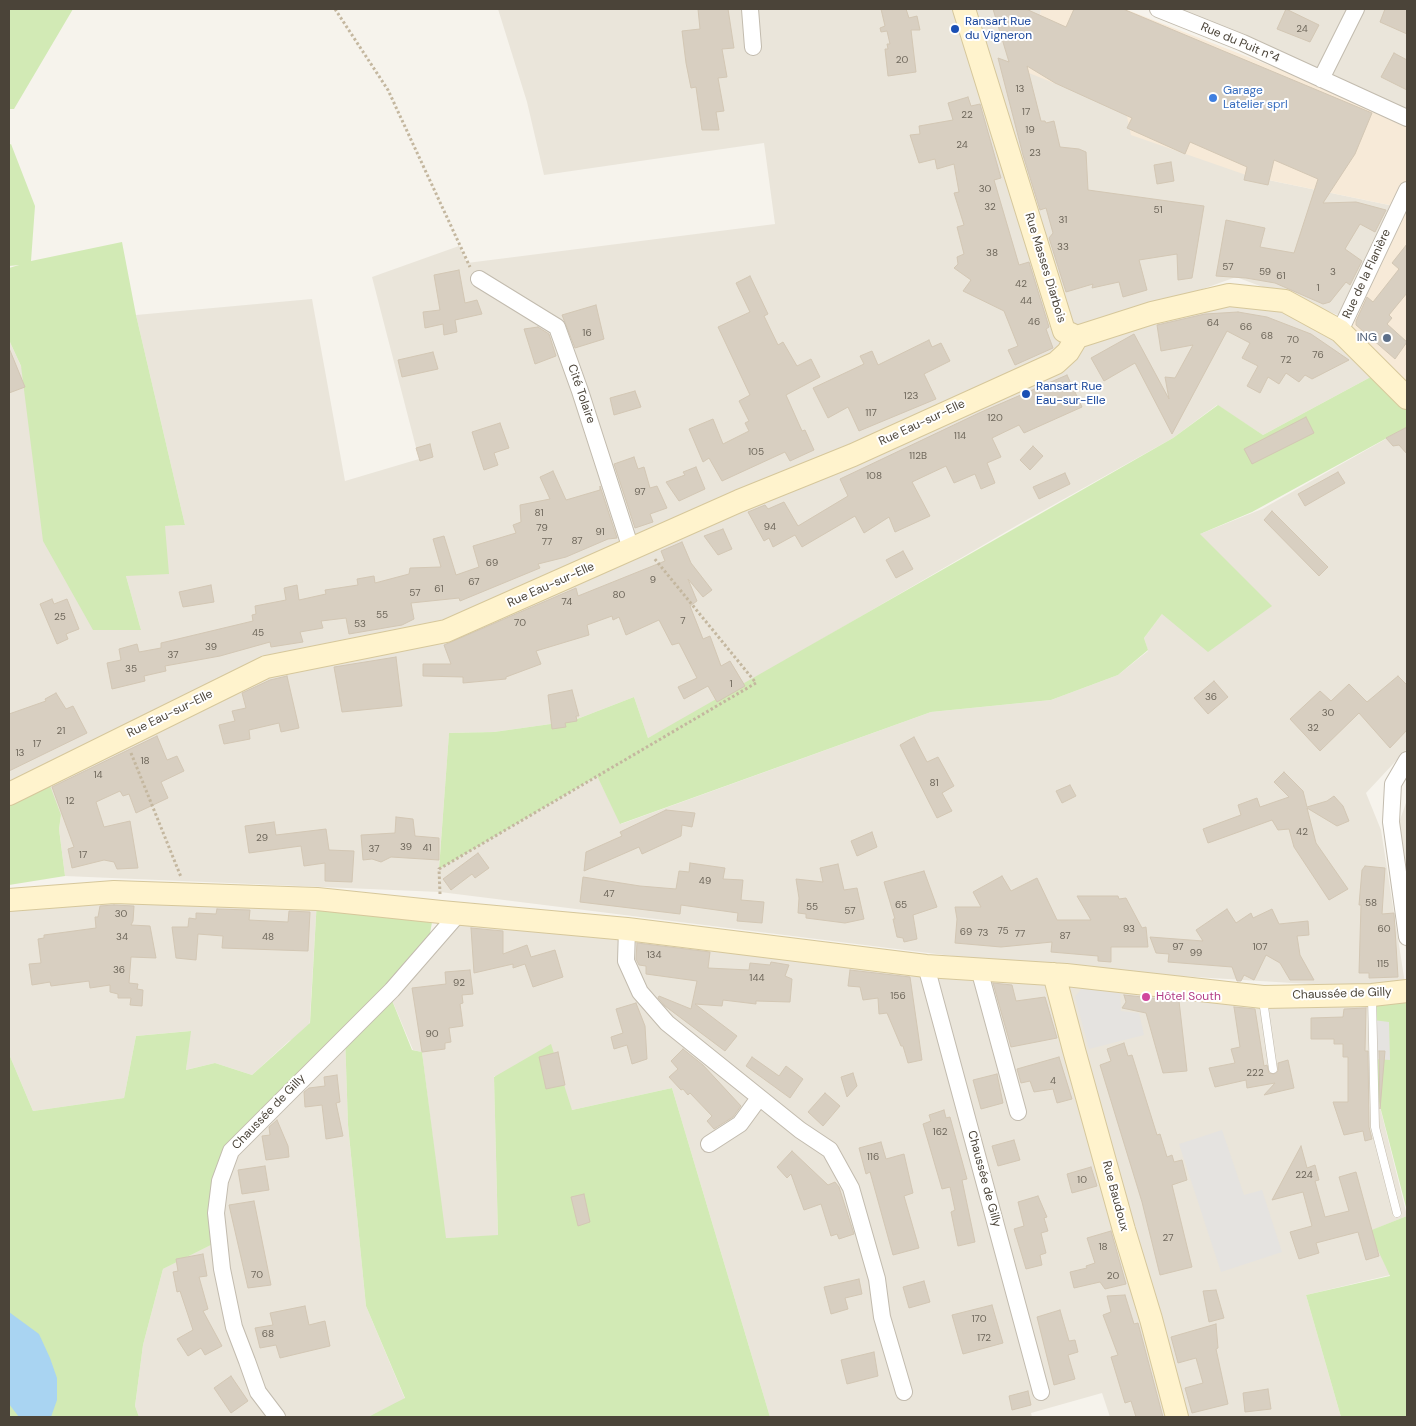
<!DOCTYPE html>
<html>
<head>
<meta charset="utf-8">
<style>
  body { margin:0 }
  #map { position:relative; width:1416px; height:1426px; overflow:hidden; background:#f6f3ec; font-family:"DM Sans",sans-serif }
  canvas { display:block }
  .frame { position:absolute; inset:0; border:10px solid #4b4439; pointer-events:none }
</style>
</head>
<body>
<div id="map">
<canvas width="1416" height="1426"></canvas>
<div class="frame"></div>
</div>
<script>
const context = document.querySelector('canvas').getContext('2d');
context.lineJoin = 'round';
function fill(path, color) { context.fillStyle = color; context.fill(path, 'evenodd'); }
const toPath = rows => new Path2D(rows.map(r => 'M' + r).join(''));
function strokePath(path, color, width, dash) { context.strokeStyle = color; context.lineWidth = width; context.lineCap = dash ? 'butt' : 'round'; context.setLineDash(dash || []); context.stroke(path); }
function drawText(font, color, halo, rows, align = 'center') {
  context.font = font + ' "DM Sans",sans-serif'; context.lineWidth = 4; context.setLineDash([]); context.textBaseline = 'middle'; context.strokeStyle = halo; context.fillStyle = color; for (const [text, x, y, turn = 0] of rows) {
    context.save(); context.translate(x, y); context.rotate((+turn || 0) * Math.PI / 180); context.textAlign = isNaN(turn) ? turn : align; if (halo) context.strokeText(text, 0, 0); context.fillText(text, 0, 0); context.restore();
  }
}
fill(toPath([
  [498,9,1041,9,1039,21,1126,112,1249,176,1394,206,1346,318,1236,277,1189,294,1152,313,1285,301,1380,372,1263,435,1217,405,1173,438,1021,523,776,666,756,682,648,738,634,697,572,721,494,732,449,733,439,868,597,776,621,824,931,712,1051,700,1118,675,1148,651,1144,638,1162,614,1200,534,1262,509,1407,427,1407,749,1366,793,1381,830,1406,990,1049,968,440,892,65,876,59,829,61,815,9,795,9,340,141,630,126,576,165,526,185,525,136,315,312,299,345,481,419,459,372,277,459,246,467,263,775,224,764,143,544,175,527,102],
  [1155,9,1407,9,1407,118],
  [1407,800,1407,956,1390,848],
  [9,895,317,899,309,1035,289,1041,252,1075,215,1063,186,1070,190,1031,136,1036,124,1098,33,1111,9,1054],
  [459,913,699,937,1372,995,1374,1083,1407,1216,1370,1231,1390,1275,1306,1295,1341,1417,1110,1417,1102,1393,1031,1413,1032,1417,770,1417,672,1088,572,1110,494,1076,498,1236,445,1238,422,1052,413,1050,389,993],
  [345,1035,348,1125,366,1306,405,1399,368,1417,139,1417,135,1406,143,1345,163,1269,213,1244,209,1217,243,1139]
]), '#eae5da');
fill(toPath([
  [1041,9,1125,9,1407,119,1407,180,1394,206,1249,176,1131,135,1126,112,1019,69,1039,21],
  [1407,189,1407,397,1340,331]
]), '#f7ead8');
fill(toPath([
  [9,9,73,9,14,109,9,109],
  [11,144,35,206,31,261,122,242,136,315,185,525,165,526,169,574,126,576,141,630,93,630,43,541,21,366,9,340,9,268,19,265,9,266,9,145],
  [1380,372,1407,398,1407,427,1252,512,1200,534,1272,606,1208,652,1162,614,1144,638,1148,650,1118,675,1051,700,931,712,620,824,597,776,439,869,449,733,494,732,572,721,634,697,648,738,1173,438,1218,405,1263,435],
  [49,783,61,815,59,829,65,876,9,885,9,805],
  [317,899,434,911,429,939,231,1151,213,1244,163,1269,143,1345,135,1406,139,1417,9,1417,9,1054,33,1111,124,1098,136,1036,191,1031,186,1070,215,1063,252,1075,310,1023],
  [1407,991,1407,1211,1374,1083,1372,995],
  [389,993,412,1050,422,1052,446,1238,498,1235,494,1077,551,1044,572,1110,672,1088,770,1417,368,1417,405,1398,366,1306,348,1125,345,1035],
  [1407,1216,1407,1417,1341,1417,1306,1295,1390,1276,1369,1231]
]), '#d2eab5');
fill(toPath([
  [1083,987,1120,991,1121,1011,1139,1013,1144,1035,1089,1049,1075,997],
  [1373,1020,1389,1022,1390,1060,1373,1059],
  [1222,1130,1244,1195,1262,1190,1282,1252,1221,1272,1179,1144]
]), '#e5e3e0');
fill(toPath([
  [9,1312,39,1334,50,1358,57,1378,57,1400,51,1417,19,1417,9,1404]
]), '#a9d4f2');
const building = toPath([
  [698,9,728,9,734,48,722,49,727,77,718,78,724,111,716,112,719,130,702,130,696,87,691,88,686,63,682,31,700,29,698,9],
  [881,9,906,9,909,18,917,16,920,30,911,30,916,72,888,76,885,49,888,49,887,44,890,44,887,31,881,32,880,28,885,26,881,9],
  [993,9,1026,9,1066,27,1074,9,1123,9,1372,113,1355,154,1323,203,1356,202,1386,210,1375,232,1360,224,1345,249,1362,261,1350,285,1346,282,1330,302,1323,304,1275,283,1246,278,1216,276,1226,220,1265,228,1260,247,1294,253,1318,179,1274,160,1268,185,1244,180,1247,167,1190,142,1185,154,1127,128,1132,118,1055,83,1027,66,1041,121,1045,121,1046,123,1054,121,1060,147,1079,149,1086,152,1088,190,1204,206,1192,278,1178,280,1177,254,1139,260,1147,290,1123,297,1119,282,1092,288,1093,284,1066,292,1049,238,1053,233,1046,208,1040,210,1023,155,998,58,1009,62,993,9],
  [1286,9,1319,25,1310,42,1277,29,1286,9],
  [1385,9,1407,9,1407,34,1380,22,1385,9],
  [1394,53,1407,60,1407,90,1381,77,1394,53],
  [968,97,971,106,980,104,1001,178,994,180,1019,265,1029,262,1049,327,1046,329,1053,348,1015,365,1008,350,1018,346,1004,311,963,291,971,280,954,268,958,264,957,257,964,254,957,227,964,225,954,193,959,192,954,164,937,169,935,159,919,163,910,135,920,134,919,126,953,120,948,103,968,97],
  [1171,162,1174,181,1157,184,1154,165,1171,162],
  [1407,244,1407,293,1389,315,1392,318,1387,324,1407,342,1395,359,1356,325,1356,321,1367,297,1373,302,1399,269,1392,263,1407,244],
  [459,270,465,303,477,300,482,314,455,320,457,332,444,335,443,324,425,328,423,312,440,310,434,275,459,270],
  [750,276,768,314,764,316,778,345,783,342,797,366,811,359,820,377,786,395,802,431,805,430,814,450,790,461,785,452,722,481,709,458,703,462,689,429,713,419,723,444,749,431,745,423,749,421,739,401,750,395,718,327,750,312,736,283,750,276],
  [596,305,604,339,575,348,562,315,596,305],
  [1238,312,1267,317,1311,334,1349,360,1312,379,1305,375,1299,382,1286,373,1279,384,1268,377,1260,393,1247,386,1258,366,1242,358,1250,343,1227,331,1172,434,1135,363,1104,381,1091,358,1134,334,1169,399,1165,377,1175,378,1193,345,1161,351,1157,325,1205,314,1238,312],
  [538,327,549,334,556,356,535,364,524,329,538,327],
  [929,340,932,347,941,343,950,361,924,374,936,399,859,431,848,407,828,418,813,388,864,364,860,356,872,351,878,365,929,340],
  [9,348,25,387,9,393,9,348],
  [433,352,438,369,402,377,398,360,433,352],
  [1067,375,1082,407,1024,433,1019,425,992,438,1001,457,987,463,995,483,981,489,975,474,954,483,946,466,912,482,930,516,895,532,889,517,864,533,855,516,802,547,795,535,773,547,769,538,764,541,748,512,765,505,768,509,784,502,798,526,848,496,840,479,979,413,1067,375],
  [635,391,641,407,614,415,610,398,635,391],
  [1306,417,1314,433,1252,464,1244,449,1306,417],
  [500,423,509,448,494,453,498,465,484,470,472,432,500,423],
  [1407,427,1407,454,1399,445,1393,446,1386,438,1407,427],
  [430,444,433,457,420,461,416,448,430,444],
  [1033,446,1043,456,1030,470,1020,460,1033,446],
  [634,457,638,469,644,467,650,488,657,486,667,508,650,514,653,522,635,528,614,464,634,457],
  [696,467,705,489,679,501,666,482,685,475,683,472,696,467],
  [553,471,566,500,600,490,600,486,617,538,608,539,566,557,538,564,540,568,460,601,459,598,411,603,414,619,402,625,349,634,346,618,321,621,323,628,300,632,303,642,271,647,270,642,220,656,165,666,166,671,144,676,145,681,112,689,107,663,121,660,119,649,137,644,139,652,161,648,161,643,253,621,252,615,256,614,255,606,286,600,284,588,297,585,299,600,326,594,325,590,358,585,357,579,374,576,375,583,409,574,410,568,441,567,433,539,444,536,456,575,479,567,473,546,516,533,513,525,521,522,520,505,550,499,540,477,553,471],
  [1338,472,1345,483,1305,506,1298,494,1338,472],
  [1065,473,1070,484,1039,499,1033,487,1065,473],
  [1272,511,1328,567,1319,576,1264,520,1272,511],
  [723,529,732,549,718,555,704,536,723,529],
  [682,542,691,563,712,590,703,597,688,579,697,601,690,606,703,639,710,636,721,666,730,661,745,686,717,702,708,686,684,699,678,687,697,678,679,643,672,645,659,620,626,635,619,617,613,620,612,616,587,625,589,635,536,651,541,664,506,677,506,679,463,683,463,677,423,676,423,664,451,664,444,645,576,588,578,596,665,561,661,551,682,542],
  [903,551,913,569,896,578,886,560,903,551],
  [211,585,214,602,183,607,179,592,211,585],
  [52,599,54,604,67,599,79,629,66,634,68,639,57,644,40,604,52,599],
  [396,657,402,706,342,712,334,667,396,657],
  [287,676,299,728,281,732,279,723,249,730,250,739,224,744,219,725,235,721,232,711,246,708,242,693,270,680,287,676],
  [1398,676,1407,685,1407,730,1390,748,1359,713,1320,751,1290,719,1320,691,1331,701,1349,684,1367,702,1398,676],
  [1214,681,1228,697,1208,714,1194,698,1214,681],
  [572,690,579,716,576,716,577,721,565,723,566,727,552,729,548,695,572,690],
  [56,693,66,709,73,706,87,733,9,771,9,714,46,701,45,699,56,693],
  [157,736,167,760,177,756,184,771,161,782,168,798,136,813,129,794,123,796,120,791,96,802,104,827,130,821,138,868,117,869,114,862,104,860,72,868,68,849,74,847,52,787,157,736],
  [914,737,927,762,938,757,954,786,942,793,952,811,937,818,900,745,914,737],
  [1284,772,1303,791,1307,807,1327,801,1334,796,1343,806,1349,821,1337,826,1307,808,1316,843,1348,889,1329,900,1294,847,1289,829,1278,830,1272,820,1208,843,1203,829,1241,815,1238,805,1257,798,1260,807,1289,797,1274,782,1284,772],
  [1070,785,1076,796,1062,803,1056,791,1070,785],
  [666,810,695,813,692,827,682,825,681,836,642,854,639,847,584,871,586,852,622,836,620,832,666,810],
  [396,817,413,819,415,836,439,838,439,860,391,857,381,862,372,859,363,860,361,835,395,833,396,817],
  [274,822,276,835,326,829,329,850,354,851,352,882,325,881,325,863,304,866,301,846,249,853,245,826,274,822],
  [872,832,877,847,857,856,851,841,872,832],
  [478,853,489,868,475,878,472,874,451,890,443,879,478,853],
  [690,863,725,868,723,879,743,880,741,900,764,902,762,923,737,921,738,913,681,905,680,914,580,902,583,877,640,886,676,889,679,871,689,872,690,863],
  [838,864,844,890,857,888,864,919,845,923,806,918,806,914,798,913,799,898,796,879,823,882,820,868,838,864],
  [1365,866,1385,868,1382,914,1394,913,1398,977,1369,978,1369,973,1359,973,1361,905,1359,905,1362,870,1365,866],
  [924,871,937,907,913,915,917,939,904,942,903,938,897,937,893,919,895,919,884,882,924,871],
  [1002,876,1011,891,1037,878,1057,920,1091,920,1077,896,1118,896,1119,899,1126,898,1142,928,1146,927,1148,947,1111,947,1111,962,1098,961,1098,956,1051,952,1052,942,1001,947,955,943,957,919,955,907,981,907,973,892,1002,876],
  [114,905,134,906,133,921,131,925,150,926,156,958,131,957,129,983,138,984,137,989,143,990,142,1006,130,1005,131,998,118,998,118,994,110,992,110,985,90,988,89,981,51,986,50,982,32,985,29,964,41,963,38,939,44,938,44,935,96,928,95,917,98,917,100,906,114,905],
  [217,909,250,910,249,920,288,922,289,911,310,912,308,951,222,948,223,936,198,934,196,960,176,958,172,927,188,927,189,918,196,919,196,913,216,914,217,909],
  [1227,909,1236,923,1251,913,1253,918,1272,909,1279,924,1308,921,1309,935,1297,936,1300,955,1314,980,1290,980,1280,963,1266,955,1254,980,1244,975,1241,981,1237,981,1232,967,1168,962,1169,954,1156,953,1150,937,1203,941,1196,930,1227,909],
  [471,928,503,931,503,954,527,945,531,957,555,950,563,977,533,987,525,964,513,968,513,964,474,973,471,928],
  [637,943,710,952,708,968,749,970,750,963,770,965,771,962,789,965,785,976,792,979,790,1002,756,1001,756,1004,723,1000,722,1006,695,1004,737,1036,725,1051,665,1006,658,998,659,996,691,1009,697,981,646,974,646,966,639,965,636,959,637,943],
  [470,970,473,994,462,995,463,1003,460,1004,463,1026,449,1028,451,1042,445,1043,445,1049,422,1052,412,988,446,984,445,972,470,970],
  [850,970,910,977,922,1060,908,1063,903,1046,901,1046,887,1013,879,1014,878,998,863,1000,860,987,848,986,850,970],
  [993,983,1012,985,1016,1001,1045,997,1057,1038,1011,1047,993,983],
  [1124,995,1179,1001,1187,1071,1163,1073,1146,1013,1122,1008,1126,1002,1124,995],
  [636,1003,645,1026,647,1059,632,1064,627,1045,614,1049,611,1037,623,1033,616,1009,636,1003],
  [1234,1007,1255,1009,1264,1066,1267,1065,1269,1073,1274,1074,1278,1071,1278,1063,1288,1060,1294,1088,1264,1095,1275,1083,1247,1088,1246,1080,1215,1087,1209,1068,1235,1063,1231,1049,1240,1047,1234,1007],
  [1366,1008,1365,1051,1368,1051,1369,1127,1372,1139,1365,1141,1363,1131,1344,1135,1333,1102,1348,1102,1348,1057,1343,1057,1343,1044,1334,1044,1334,1039,1311,1039,1311,1018,1343,1017,1344,1009,1366,1008],
  [1124,1043,1128,1056,1132,1055,1157,1135,1160,1134,1167,1157,1172,1155,1174,1162,1182,1160,1187,1180,1172,1185,1192,1267,1160,1275,1142,1202,1100,1065,1111,1061,1107,1049,1124,1043],
  [683,1049,703,1065,741,1106,733,1117,714,1129,707,1121,712,1116,690,1093,688,1095,683,1089,681,1090,669,1077,678,1069,671,1061,683,1049],
  [1379,1051,1385,1051,1380,1109,1379,1051],
  [558,1052,565,1085,546,1089,539,1057,558,1052],
  [752,1057,779,1076,786,1066,803,1079,790,1098,746,1066,752,1057],
  [1059,1057,1072,1099,1057,1103,1053,1089,1034,1092,1030,1081,1021,1083,1017,1069,1059,1057],
  [853,1073,857,1086,847,1097,841,1077,853,1073],
  [997,1074,1003,1103,981,1109,973,1080,997,1074],
  [337,1075,340,1102,336,1103,343,1136,326,1139,322,1105,305,1107,304,1092,309,1088,325,1086,324,1077,337,1075],
  [825,1093,840,1106,823,1126,808,1112,825,1093],
  [944,1110,946,1118,950,1117,967,1179,962,1180,975,1242,958,1246,951,1212,955,1210,950,1187,942,1189,923,1124,931,1121,929,1115,944,1110],
  [277,1120,288,1146,289,1157,266,1160,262,1136,270,1135,269,1127,277,1120],
  [1014,1140,1020,1160,998,1166,992,1146,1014,1140],
  [881,1142,886,1159,904,1154,913,1193,904,1196,919,1248,893,1255,870,1172,866,1174,859,1148,881,1142],
  [1301,1146,1307,1168,1315,1165,1319,1180,1315,1181,1325,1217,1349,1211,1339,1177,1356,1172,1379,1256,1366,1260,1358,1232,1316,1243,1319,1253,1299,1259,1290,1232,1312,1226,1303,1192,1272,1200,1301,1146],
  [792,1151,828,1185,835,1182,839,1187,854,1234,839,1239,837,1234,831,1236,821,1204,804,1210,791,1174,787,1178,777,1167,792,1151],
  [265,1166,269,1190,242,1194,238,1170,265,1166],
  [1091,1167,1097,1186,1072,1193,1067,1174,1091,1167],
  [584,1194,590,1222,578,1226,571,1197,584,1194],
  [1038,1196,1047,1217,1044,1218,1048,1231,1041,1233,1046,1253,1040,1255,1042,1265,1026,1269,1014,1229,1024,1226,1018,1202,1038,1196],
  [254,1201,271,1285,248,1288,229,1205,254,1201],
  [1111,1231,1126,1284,1105,1289,1100,1282,1074,1288,1070,1272,1087,1268,1086,1266,1095,1263,1087,1238,1111,1231],
  [203,1254,207,1276,199,1277,208,1309,203,1311,222,1346,205,1355,201,1348,188,1356,177,1339,193,1330,180,1291,177,1292,173,1272,178,1271,176,1259,203,1254],
  [859,1279,862,1294,845,1298,848,1309,831,1314,824,1287,859,1279],
  [924,1281,930,1302,909,1308,903,1287,924,1281],
  [1216,1290,1224,1318,1209,1322,1203,1291,1216,1290],
  [1125,1295,1134,1324,1138,1323,1163,1417,1136,1417,1131,1401,1125,1403,1111,1357,1118,1355,1103,1315,1111,1312,1107,1296,1125,1295],
  [992,1305,1003,1343,963,1354,952,1315,992,1305],
  [305,1306,309,1325,325,1321,330,1346,280,1358,276,1345,260,1348,255,1328,273,1325,270,1313,305,1306],
  [1060,1310,1069,1341,1075,1340,1078,1352,1068,1355,1075,1379,1054,1385,1037,1317,1060,1310],
  [1216,1324,1218,1348,1216,1349,1228,1404,1192,1413,1185,1388,1203,1383,1196,1358,1178,1363,1171,1337,1216,1324],
  [874,1352,878,1376,847,1384,841,1360,874,1352],
  [231,1376,248,1401,231,1413,214,1388,231,1376],
  [1268,1389,1271,1409,1245,1412,1243,1393,1268,1389],
  [1028,1391,1031,1405,1012,1410,1009,1396,1028,1391]
]);
fill(building, '#d8cfc1');
strokePath(building, '#d3c7b4', 1);
const lane = toPath([
  [1372,998,1375,1127,1397,1213],
  [1263,1000,1273,1069]
]);
const street = toPath([
  [750,9,753,47],
  [1158,9,1243,43,1407,118],
  [1321,79,1356,9],
  [479,279,557,327,580,391,631,549],
  [1340,331,1407,190],
  [1407,760,1393,784,1391,822,1407,937],
  [627,929,626,961,640,992,667,1023,800,1130,830,1150,851,1188,877,1279,882,1317,904,1392],
  [926,966,1041,1392],
  [979,969,1018,1112],
  [709,1144,740,1124,759,1098],
  [277,1417,258,1392,247,1361,234,1327,222,1269,216,1213,220,1181,231,1151,392,990,459,913]
]);
const secondary = toPath([
  [964,9,1064,331,1077,337,1152,313,1229,295,1285,301,1340,331,1407,398],
  [9,794,266,667,446,631,739,501,853,455,1056,363,1068,352,1077,337],
  [9,900,114,892,317,899,441,912,627,929,926,966,1066,975,1263,997,1372,995,1407,991],
  [1054,974,1074,1050,1124,1230,1151,1319,1177,1417]
]);
strokePath(lane, '#c2bbae', 9);
strokePath(street, '#c2bbae', 18);
strokePath(secondary, '#d6c79b', 24);
strokePath(toPath([
  [335,9,388,90,470,267],
  [131,753,181,877],
  [440,894,439,869,756,683,654,558]
]), '#c4b79f', 3, [2.5, 2.5]);
strokePath(lane, '#fff', 8);
strokePath(street, '#fff', 16);
strokePath(secondary, '#fff3cd', 22);
for (const [x, y, r, color] of [
  [955,29,5,"#1a4fb4"],
  [1213,98,5,"#3f7fe0"],
  [1387,338,5,"#5c6f8a"],
  [1026,394,5,"#1a4fb4"],
  [1146,997,5,"#d1479c"]
]) { const dot = new Path2D(); dot.arc(x, y, r, 0, 2 * Math.PI); context.fillStyle = color; context.fill(dot); strokePath(dot, '#fff', 2); }
drawText('10px', '#6e675b', null, [
  ["24",1302,29],
  ["20",902,60],
  ["13",1020,89],
  ["17",1026,112],
  ["22",967,115],
  ["19",1030,130],
  ["24",962,145],
  ["23",1035,153],
  ["30",985,189],
  ["32",990,207],
  ["51",1158,210],
  ["31",1063,220],
  ["33",1063,247],
  ["38",992,253],
  ["57",1228,267],
  ["59",1265,272],
  ["3",1333,272],
  ["61",1281,276],
  ["42",1021,284],
  ["1",1318,288],
  ["44",1026,301],
  ["46",1034,322],
  ["64",1213,323],
  ["66",1246,327],
  ["16",587,333],
  ["68",1267,336],
  ["70",1293,340],
  ["76",1318,355],
  ["72",1286,360],
  ["123",911,396],
  ["117",871,413],
  ["120",995,418],
  ["114",960,436],
  ["105",756,452],
  ["112B",918,456],
  ["108",874,476],
  ["97",640,492],
  ["81",539,513],
  ["94",770,527],
  ["79",542,528],
  ["91",600,532],
  ["87",577,541],
  ["77",547,542],
  ["69",492,563],
  ["9",653,580],
  ["67",474,582],
  ["61",439,589],
  ["57",415,593],
  ["80",619,595],
  ["74",567,602],
  ["55",382,615],
  ["25",60,617],
  ["7",683,621],
  ["70",520,623],
  ["53",360,624],
  ["45",258,633],
  ["39",211,647],
  ["37",173,655],
  ["35",131,669],
  ["1",731,684],
  ["36",1211,697],
  ["30",1328,713],
  ["32",1313,728],
  ["21",61,731],
  ["17",37,744],
  ["13",20,753],
  ["18",145,761],
  ["14",98,775],
  ["81",934,783],
  ["12",70,801],
  ["42",1302,832],
  ["29",262,838],
  ["39",406,847],
  ["41",427,848],
  ["37",374,849],
  ["17",83,855],
  ["49",705,881],
  ["47",609,894],
  ["58",1371,903],
  ["65",901,905],
  ["55",812,907],
  ["57",850,911],
  ["30",121,914],
  ["93",1129,929],
  ["60",1384,929],
  ["75",1003,931],
  ["69",966,932],
  ["73",983,933],
  ["77",1020,934],
  ["87",1065,936],
  ["34",122,937],
  ["48",268,937],
  ["97",1178,947],
  ["107",1260,947],
  ["99",1196,953],
  ["134",654,955],
  ["115",1383,964],
  ["36",119,970],
  ["144",757,978],
  ["92",459,983],
  ["156",898,996],
  ["90",432,1034],
  ["222",1255,1073],
  ["4",1053,1081],
  ["162",940,1132],
  ["116",873,1157],
  ["224",1304,1175],
  ["10",1082,1180],
  ["27",1168,1238],
  ["18",1103,1247],
  ["70",257,1275],
  ["20",1113,1276],
  ["170",979,1319],
  ["68",268,1334],
  ["172",984,1338]
]);
drawText('12px', '#164399', '#fff', [
  ["Ransart Rue",965,22],
  ["du Vigneron",965,36],
  ["Ransart Rue",1036,387],
  ["Eau-sur-Elle",1036,401]
], 'left');
drawText('12px', '#4b4439', '#fff', [
  ["Rue du Puit n°4",1240,43,23],
  ["Rue Masses Diarbois",1045,268,73],
  ["Rue de la Flanière",1367,274,-65],
  ["Cité Tolaire",581,394,71],
  ["Rue Eau-sur-Elle",922,423,-25],
  ["Rue Eau-sur-Elle",551,585,-24],
  ["Rue Eau-sur-Elle",170,714,-26],
  ["Chaussée de Gilly",1342,994,-2],
  ["Chaussée de Gilly",269,1112,-46],
  ["Chaussée de Gilly",984,1179,75],
  ["Rue Baudoux",1115,1196,75]
]);
drawText('12px', '#366cbe', '#fff', [
  ["Garage",1223,91],
  ["Latelier sprl",1223,105]
], 'left');
drawText('12px', '#4e5e75', '#fff', [
  ["ING",1377,338]
], 'right');
drawText('12px', '#b23c85', '#fff', [
  ["Hôtel South",1156,997]
], 'left');
</script>
</body>
</html>
